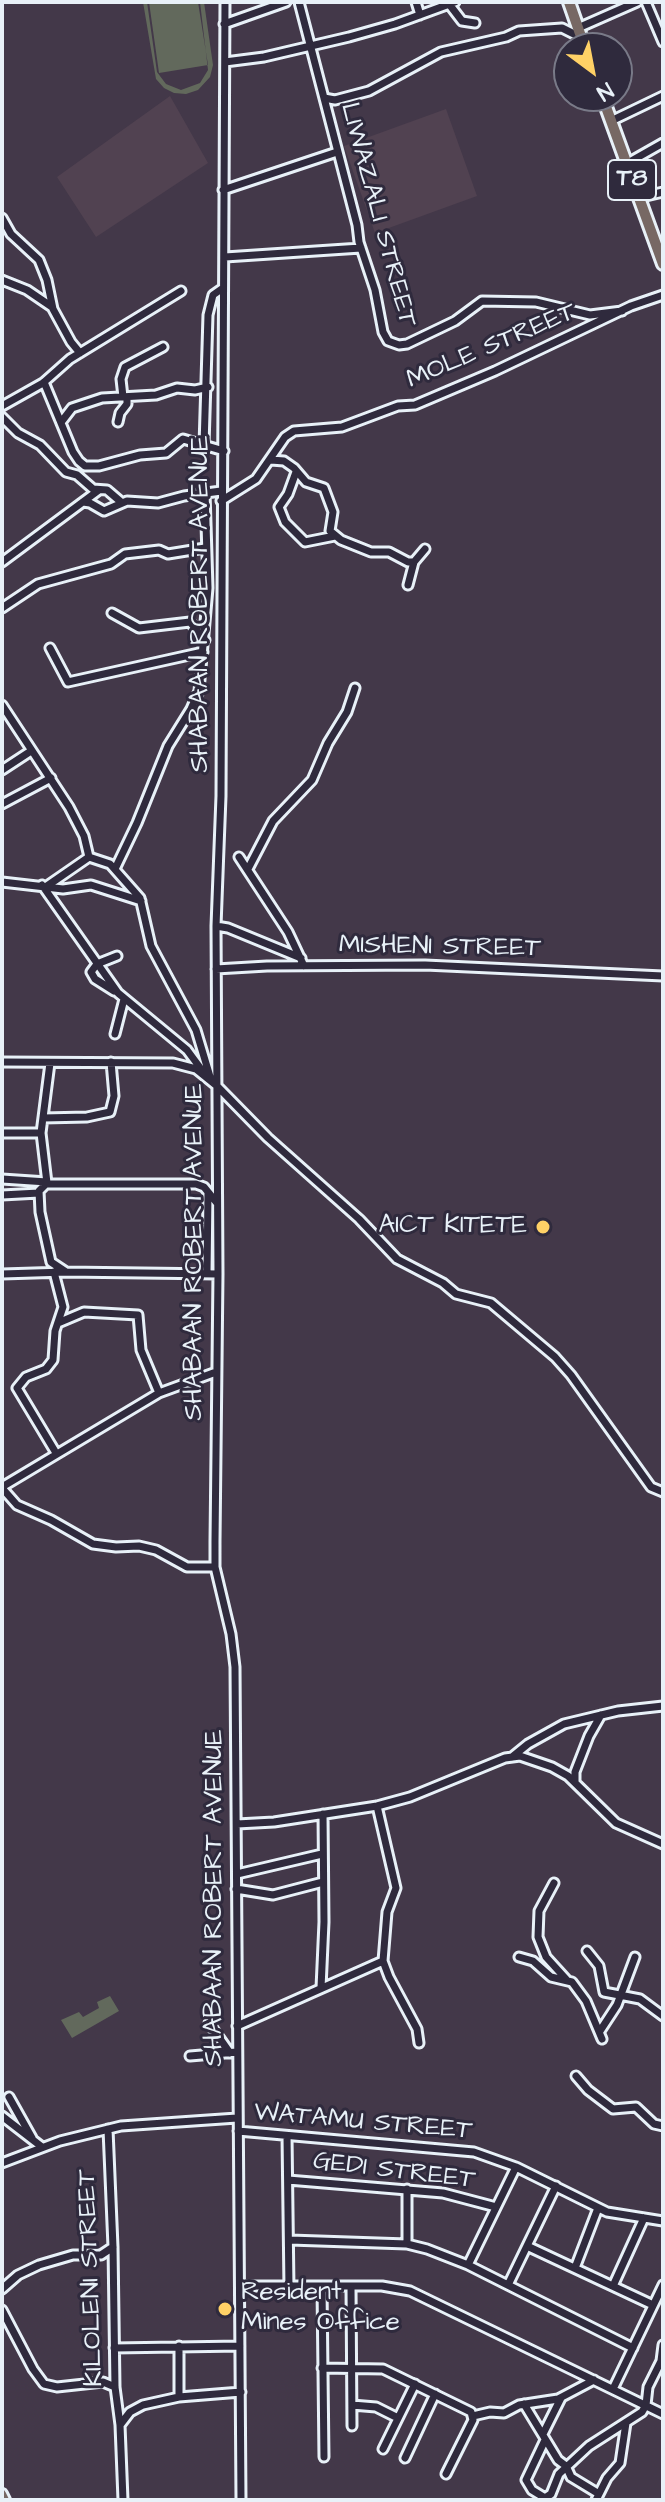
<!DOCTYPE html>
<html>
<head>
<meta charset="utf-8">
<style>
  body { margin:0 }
  #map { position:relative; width:665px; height:2502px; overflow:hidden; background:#433849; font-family:"Architects Daughter",sans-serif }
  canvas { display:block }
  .frame { position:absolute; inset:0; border:4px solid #e8f1f8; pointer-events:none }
  .north { position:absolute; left:553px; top:32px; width:80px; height:80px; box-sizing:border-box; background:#2f2a3d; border:2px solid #797a88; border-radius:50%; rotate:148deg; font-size:22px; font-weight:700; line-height:32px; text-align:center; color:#e8f1f8 }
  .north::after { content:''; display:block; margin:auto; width:28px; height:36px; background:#ffd166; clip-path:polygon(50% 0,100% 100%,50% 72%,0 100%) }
</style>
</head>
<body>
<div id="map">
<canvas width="665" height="2502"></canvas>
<div class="frame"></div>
<div class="north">N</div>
</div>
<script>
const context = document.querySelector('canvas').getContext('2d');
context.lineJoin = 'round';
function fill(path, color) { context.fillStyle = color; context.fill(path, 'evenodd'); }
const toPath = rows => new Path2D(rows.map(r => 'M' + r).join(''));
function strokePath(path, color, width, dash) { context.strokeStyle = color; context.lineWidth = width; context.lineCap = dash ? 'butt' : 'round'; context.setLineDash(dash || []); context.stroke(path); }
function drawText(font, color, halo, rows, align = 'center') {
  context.font = font + ' "Architects Daughter",sans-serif'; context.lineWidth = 6; context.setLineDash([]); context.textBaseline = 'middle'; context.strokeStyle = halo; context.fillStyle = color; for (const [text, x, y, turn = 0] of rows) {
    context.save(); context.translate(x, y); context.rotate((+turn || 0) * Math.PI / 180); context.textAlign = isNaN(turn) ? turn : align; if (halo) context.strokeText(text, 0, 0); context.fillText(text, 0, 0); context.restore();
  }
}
fill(toPath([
  [170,96,208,163,96,237,57,177],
  [446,109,477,196,375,233,344,146]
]), '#514251');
fill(toPath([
  [143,2,147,2,157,72,166,84,181,90,200,83,208,70,200,2,204,2,213,65,210,77,198,90,186,94,174,93,164,88,156,79],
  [149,2,198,2,208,65,159,73],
  [110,1996,119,2011,72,2038,61,2020,79,2012,83,2017,99,2008,97,2002]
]), '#62695c');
const minor = toPath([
  [225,2,221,796,216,926,218,1274,215,1541,215,1567,231,1634,235,1667,241,2500],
  [299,2,357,225,359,242,375,290,383,332,388,341,399,345,407,344,455,321,482,301,536,302,590,315,622,311],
  [416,2,420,15],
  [646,2,663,42],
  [449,4,462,21,475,23],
  [224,24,286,2],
  [578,28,637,2],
  [225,62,264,57,349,37,395,24,455,2],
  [324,98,335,100,369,91,441,52,506,37,519,31,562,28,580,37],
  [611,121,663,96],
  [626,164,663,143],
  [636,189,646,196,663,192],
  [223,190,337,152],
  [2,218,11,234,39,260,47,280,53,309,71,342,80,353],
  [225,257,361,248],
  [2,280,27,290,52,307],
  [44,382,73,452,79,461,85,466,99,466,140,455,166,453,183,439,224,451],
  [123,397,121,379,125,367,163,347],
  [2,406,43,383,70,359,181,291],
  [2,417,18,433,40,445,66,472,77,475,93,489,107,490,121,502],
  [62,421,72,408,102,398,156,395,177,388,195,390,208,387],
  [118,422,120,413,127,404,127,397],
  [204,446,208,315,213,295,223,288],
  [271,460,284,461,294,468,306,482,324,488,333,512,330,531,341,540,371,552,389,552,408,562,414,562],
  [296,472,288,494,279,507,285,522,305,542,335,536],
  [221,501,256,479,285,437,294,431,342,427,398,406,415,405,495,371,631,306,663,295],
  [83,502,90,503,104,511,127,501,158,503,184,496,221,491],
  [2,562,99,490],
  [408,585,414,562,425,549],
  [2,608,38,584,111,564,125,554,159,550,168,554,205,548],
  [112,613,139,628,190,622,205,640],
  [50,648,68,682,203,652],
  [2,705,69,807,84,836,89,857,110,864,140,898,151,946,196,1030,211,1080],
  [2,770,31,751],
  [2,804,51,778],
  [239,857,288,932,304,966],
  [115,869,137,823,168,746,191,709,199,691,208,588,205,492],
  [248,869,273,821,312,780,328,743,347,712,355,688],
  [2,882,63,889,91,885,141,901],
  [42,885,118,993,187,1050,204,1073],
  [47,886,89,857],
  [216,926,228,928,301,958],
  [216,969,267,966,425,965,663,976],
  [114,991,95,979,91,972,97,964,117,956],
  [115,1034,124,999],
  [2,1062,173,1063,196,1069,217,1086,268,1138,359,1219,397,1259,443,1283,456,1294,491,1303,555,1357,571,1375,651,1487,663,1492],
  [50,1063,41,1133,47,1183,39,1191,40,1212,51,1262,66,1272],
  [43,1118,87,1117,110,1112,114,1096,111,1062],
  [2,1133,41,1133],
  [2,1179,47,1182],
  [46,1184,196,1184,204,1187,217,1203],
  [2,1195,39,1193],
  [54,1272,63,1307,55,1331,53,1360,46,1369,26,1377,17,1388,56,1453],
  [207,1273,208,1192],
  [2,1274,66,1272,218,1274],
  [58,1323,84,1312,138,1315,141,1350,159,1393],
  [2,1487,159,1393,216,1372],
  [2,1488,17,1505,51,1520,93,1544,116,1547,139,1546,156,1550,187,1567,215,1567],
  [512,1757,528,1744,564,1724,618,1711,663,1706],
  [575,1782,575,1772,589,1736,601,1715],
  [377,1806,396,1888,387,1912,383,1961,389,1977,417,2029,419,2043],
  [237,1824,274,1822,377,1806,410,1797,505,1758,520,1756,552,1767,568,1776,616,1823,663,1844],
  [237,1874,322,1854],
  [554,1883,539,1911,538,1937,546,1957,566,1979],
  [236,1889,273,1895,323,1882],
  [587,1951,599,1966,604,1992,640,1999,663,2016],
  [519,1957,533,1961,551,1977,572,1982,586,2001,602,2039],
  [321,1988,324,1922,323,1814],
  [209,2023,230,2053],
  [237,2026,383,1961],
  [600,2031,617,2005,635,1957],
  [190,2056,237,2052],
  [576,2076,588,2090,613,2109,636,2107,654,2124,663,2126],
  [9,2097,32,2138],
  [2,2116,42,2147],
  [108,2129,113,2247,115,2387,120,2425],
  [238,2131,474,2152,516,2167,607,2212,663,2221],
  [287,2136,289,2288],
  [2,2163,60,2141,121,2126,237,2118],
  [288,2180,443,2193,496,2207],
  [407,2189,407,2244],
  [290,2240,407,2244,427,2249,468,2265,633,2348],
  [527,2246,653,2305],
  [468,2265,516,2167],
  [575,2268,598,2208],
  [508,2285,556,2186],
  [240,2286,382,2286,410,2291,663,2414],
  [613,2286,644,2218],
  [351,2287,352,2426],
  [322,2288,324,2457],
  [2,2289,18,2275,39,2265,73,2255,101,2255,113,2247],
  [2,2310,33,2369,44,2384,57,2387,103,2382,115,2387],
  [114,2348,240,2346],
  [322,2368,383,2369,471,2412,473,2420,446,2474],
  [613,2389,663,2285],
  [179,2397,179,2346],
  [524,2404,558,2460,566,2466,571,2477,599,2494],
  [352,2405,376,2407,398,2418],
  [473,2416,490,2412,504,2413,519,2405,558,2399,594,2380],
  [543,2434,561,2398],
  [545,2440,526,2480,532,2490,545,2498,551,2494,559,2474,589,2446,642,2412,646,2405,648,2387,661,2361,663,2345],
  [383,2449,415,2384],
  [405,2458,435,2394],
  [123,2500,120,2425,130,2412,143,2405,179,2397,241,2392],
  [596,2500,607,2478,620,2463,626,2423]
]);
const major = toPath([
  [2,2494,5,2500]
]);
const highway = toPath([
  [569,2,585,48],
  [602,96,663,264]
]);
strokePath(minor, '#e8f1f8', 13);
strokePath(major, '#e8f1f8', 14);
strokePath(highway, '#e8f1f8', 16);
strokePath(minor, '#2f2a3d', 7);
strokePath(major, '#776864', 8);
strokePath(highway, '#776864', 10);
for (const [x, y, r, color] of [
  [543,1227,8,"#ffd166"],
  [225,2309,8,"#ffd166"]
]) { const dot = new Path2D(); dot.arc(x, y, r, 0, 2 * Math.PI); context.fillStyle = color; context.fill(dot); strokePath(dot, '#2f2a3d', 3); }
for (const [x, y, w] of [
  [632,180,48]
]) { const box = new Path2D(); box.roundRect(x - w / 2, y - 20, w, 40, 6); context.fillStyle = '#2f2a3d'; context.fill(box); strokePath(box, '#e8f1f8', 2); }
drawText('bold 24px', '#e8f1f8', null, [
  ["T8",632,180]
]);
drawText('26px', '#e8f1f8', '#2f2a3d', [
  ["LIWAZALI STREET",377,215,75],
  ["MOLE STREET",492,347,-23],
  ["SHABAAN ROBERT AVENUE",202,604,-90],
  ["MISHENI STREET",440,948,1],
  ["SHABAAN ROBERT AVENUE",196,1252,-90],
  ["SHABAAN ROBERT AVENUE",216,1898,-90],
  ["WATAMU STREET",363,2123,5],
  ["GEDI STREET",394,2172,7],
  ["KILOLENI STREET",92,2278,-92]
]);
drawText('26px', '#e8f1f8', '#2f2a3d', [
  ["AICT KITETE",527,1227],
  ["Resident",241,2294,"left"],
  ["Mines Office",241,2324,"left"]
], 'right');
</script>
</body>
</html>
